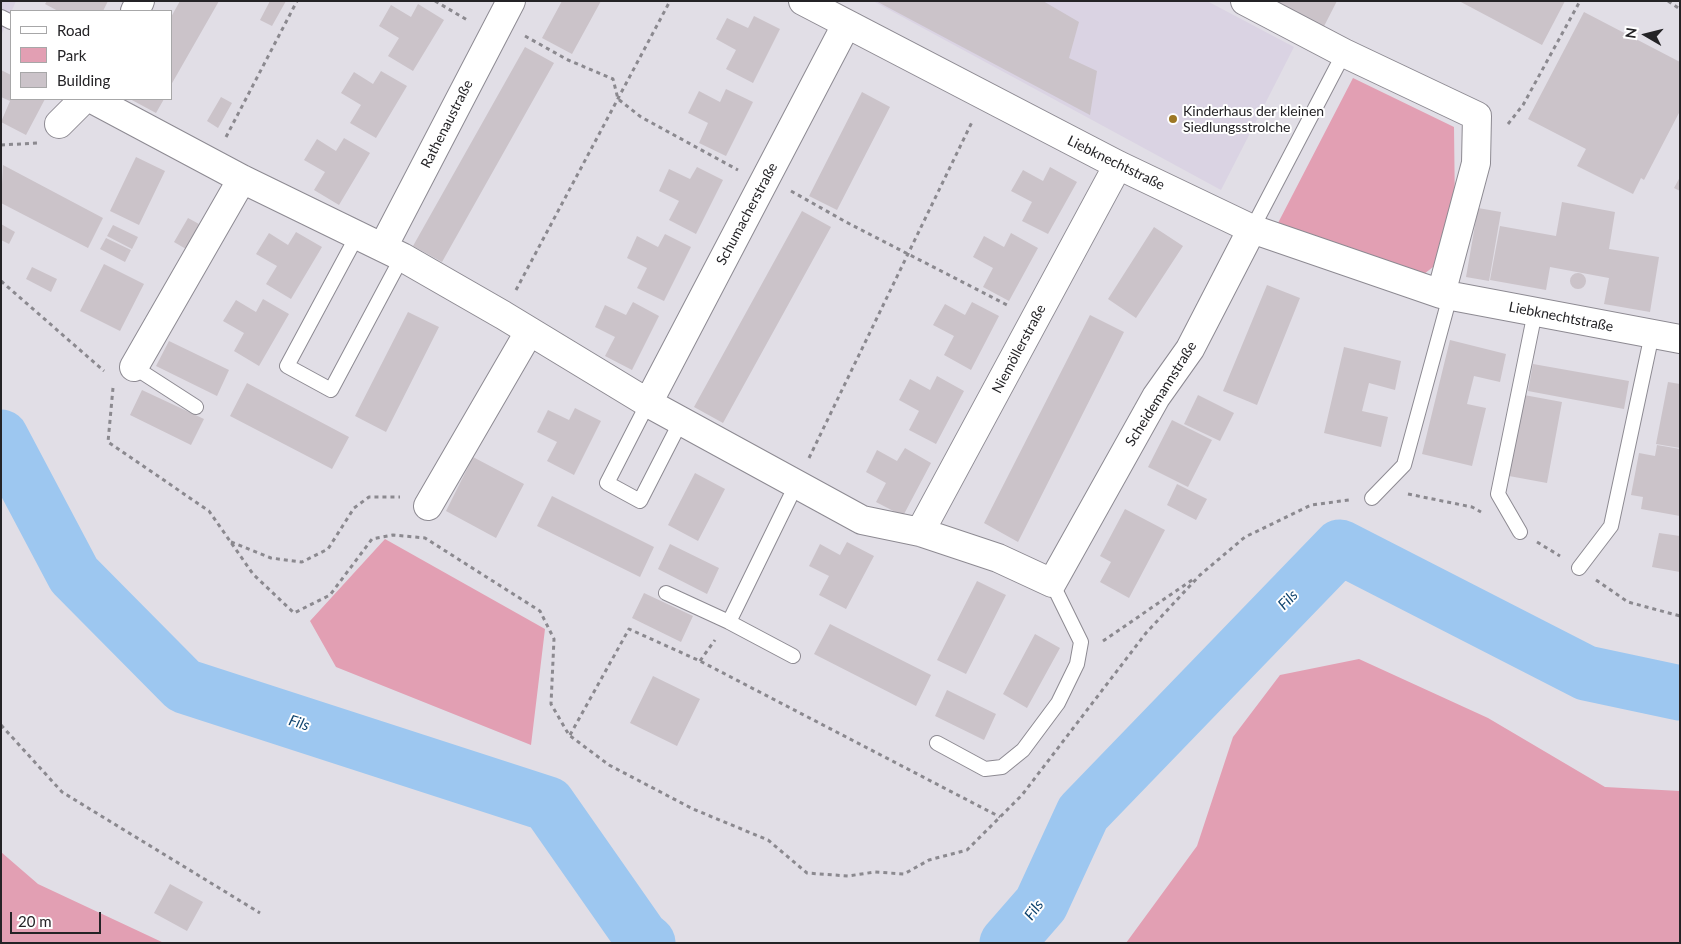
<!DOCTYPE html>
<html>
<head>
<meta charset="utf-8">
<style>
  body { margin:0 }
  #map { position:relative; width:1681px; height:944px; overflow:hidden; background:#e1dee6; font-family:Lato,sans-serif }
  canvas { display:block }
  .frame { position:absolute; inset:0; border:2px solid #242326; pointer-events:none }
  .legend { position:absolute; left:10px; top:10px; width:162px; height:90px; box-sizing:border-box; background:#fff; border:1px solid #a7a7a8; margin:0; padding:6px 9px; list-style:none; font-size:15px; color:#242326 }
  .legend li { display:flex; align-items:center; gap:10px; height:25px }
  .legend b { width:25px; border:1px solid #a7a7a8 }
  .north { position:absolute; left:1621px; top:10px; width:50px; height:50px; -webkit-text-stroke:4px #fff; paint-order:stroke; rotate:278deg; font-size:14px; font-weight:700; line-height:20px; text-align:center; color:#242326 }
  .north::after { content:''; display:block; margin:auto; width:18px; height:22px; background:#242326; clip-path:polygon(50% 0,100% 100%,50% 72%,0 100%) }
  .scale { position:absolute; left:10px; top:912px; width:91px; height:22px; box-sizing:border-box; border:2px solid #242326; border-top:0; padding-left:6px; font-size:15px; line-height:18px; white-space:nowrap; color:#242326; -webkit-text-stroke:4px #fff; paint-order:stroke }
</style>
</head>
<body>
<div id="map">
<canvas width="1681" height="944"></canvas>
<div class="frame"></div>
<ul class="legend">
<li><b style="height:6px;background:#fff"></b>Road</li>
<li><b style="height:14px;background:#e29fb3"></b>Park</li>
<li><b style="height:14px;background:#cbc3c9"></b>Building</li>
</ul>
<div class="north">N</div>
<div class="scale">20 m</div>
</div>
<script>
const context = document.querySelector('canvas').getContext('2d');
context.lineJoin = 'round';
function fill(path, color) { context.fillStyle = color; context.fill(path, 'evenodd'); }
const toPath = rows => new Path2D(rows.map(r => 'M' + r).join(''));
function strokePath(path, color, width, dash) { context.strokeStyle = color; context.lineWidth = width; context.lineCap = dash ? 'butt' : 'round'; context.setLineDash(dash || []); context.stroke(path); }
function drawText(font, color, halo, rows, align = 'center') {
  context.font = font + ' Lato,sans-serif'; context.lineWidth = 4; context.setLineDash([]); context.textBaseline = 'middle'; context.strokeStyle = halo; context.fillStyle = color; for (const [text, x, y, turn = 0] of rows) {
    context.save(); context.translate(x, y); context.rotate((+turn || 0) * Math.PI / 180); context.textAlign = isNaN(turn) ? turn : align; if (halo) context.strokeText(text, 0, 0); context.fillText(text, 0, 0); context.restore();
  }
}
fill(toPath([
  [1,1,16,1,1,36],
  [873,1,1207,1,1294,47,1221,190]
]), '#dad3e3');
fill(toPath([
  [1353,78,1454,127,1455,213,1442,260,1424,274,1278,223],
  [385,539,545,629,531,745,336,667,310,621],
  [1359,659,1488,718,1605,787,1680,791,1680,943,1126,943,1197,846,1233,737,1280,675],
  [1,852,38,884,164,943,1,943]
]), '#e29fb3');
strokePath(toPath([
  [1,437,74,575,184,686,548,804,641,937,648,943],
  [1007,943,1041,904,1083,813,1340,547,1586,673,1680,693]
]), '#9dc7f0', 55);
fill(toPath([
  [47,1,108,1,103,11,58,11,45,4],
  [180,1,219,1,171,85,171,17],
  [270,1,286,1,272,26,260,20],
  [562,1,601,1,572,54,542,38],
  [876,1,1043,1,1079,22,1069,58,1097,71,1090,115],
  [1259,1,1337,1,1320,34],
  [1459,1,1565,1,1542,45],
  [418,4,444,20,413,71,388,56,399,38,379,26,391,5,411,17],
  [1584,12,1680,62,1680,111,1644,180,1641,178,1633,194,1577,166,1586,149,1528,119],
  [754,16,780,29,753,83,726,69,736,50,716,39,727,18,748,28],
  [525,47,554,63,442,262,413,246],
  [1,70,11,75,11,99,45,99,26,135,1,122,10,101,1,97],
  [381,71,407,86,376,138,350,123,361,105,341,93,354,72,373,84],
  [726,89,753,102,726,156,699,143,708,123,688,113,699,91,720,102],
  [862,92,890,107,837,210,809,196],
  [221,97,232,103,218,128,207,121],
  [130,99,164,99,156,113],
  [344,138,370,153,339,205,314,190,325,172,304,160,317,139,336,151],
  [136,157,165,171,139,225,110,211],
  [3,165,103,218,88,248,1,203],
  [697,167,723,180,696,234,669,220,679,201,659,191,669,169,690,179],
  [1050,167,1077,182,1048,234,1022,221,1032,202,1011,191,1023,170,1043,181],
  [1680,177,1680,191,1674,188],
  [1562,202,1615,212,1609,249,1659,257,1650,312,1604,304,1609,278,1550,267,1546,290,1490,280,1500,226,1556,236],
  [1478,208,1501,212,1489,281,1466,277],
  [802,211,831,227,723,423,694,407],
  [188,218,199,224,186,249,174,242],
  [1,224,15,232,9,244,1,240],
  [113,225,138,237,132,249,107,236],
  [1154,227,1183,246,1136,318,1108,299],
  [296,232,322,247,291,299,266,284,277,266,256,254,269,233,288,245],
  [1011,233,1038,248,1009,301,983,287,993,268,973,257,984,236,1004,247],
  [665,234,691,247,664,301,637,288,647,268,627,258,637,236,658,247],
  [106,238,131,250,125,262,100,249],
  [104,264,144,284,120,331,80,311],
  [32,267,57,279,51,292,26,279],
  '1570 281a8 8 0 1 1 16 0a8 8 0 1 1-16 0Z',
  [1267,285,1300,298,1257,405,1223,391],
  [263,299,289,314,259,366,234,351,244,333,223,321,236,300,256,312],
  [633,302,659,316,632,370,605,356,615,337,595,327,605,305,626,315],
  [972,302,999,316,971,370,944,355,954,336,933,325,945,304,965,315],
  [408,312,439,327,386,432,355,416],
  [1090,315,1124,332,1018,542,984,523],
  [1450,340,1506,354,1500,382,1474,376,1467,404,1486,408,1472,466,1422,454],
  [169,341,229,370,217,396,156,366],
  [1344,347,1401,361,1395,390,1369,383,1362,411,1388,417,1381,447,1324,433],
  [1533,364,1629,381,1624,409,1528,391],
  [937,376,964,391,936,444,909,430,919,411,899,400,910,379,930,390],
  [1668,382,1680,384,1680,448,1656,444],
  [247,383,349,437,332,469,230,416],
  [142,390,204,419,191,445,130,415],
  [1198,395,1234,413,1220,441,1184,424],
  [1524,395,1562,402,1547,483,1509,476],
  [575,408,601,421,574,475,547,461,557,442,537,432,548,410,569,420],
  [1172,420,1212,440,1188,487,1148,467],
  [1657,445,1680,449,1680,516,1641,509,1643,497,1631,495,1639,453,1655,456],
  [905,448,931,463,903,516,876,502,886,483,866,472,877,450,897,461],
  [473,457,524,484,496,538,446,511],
  [695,473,725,489,698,541,668,525],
  [1177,484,1207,499,1196,520,1167,505],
  [552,496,654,547,640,577,537,526],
  [1125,509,1165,530,1129,598,1100,582,1111,562,1100,556],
  [1659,533,1680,536,1680,572,1652,567],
  [847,542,874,556,846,609,819,595,829,576,809,566,820,544,840,555],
  [670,544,719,568,707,594,658,569],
  [977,581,1006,595,966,674,937,660],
  [644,593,693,616,681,642,632,618],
  [830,624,931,675,916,706,814,654],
  [1035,634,1060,648,1027,708,1003,694],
  [653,676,700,699,677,746,630,723],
  [947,690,996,714,984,740,935,716],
  [170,884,203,902,187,931,154,913]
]), '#cbc3c9');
const lane = toPath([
  [1,17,11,22],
  [1252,229,1344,53],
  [358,234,287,366,331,390,402,257],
  [134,367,196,407],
  [648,403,607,483,640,501,681,421],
  [1372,498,1404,465,1450,296],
  [1520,532,1498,494,1535,312],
  [1579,568,1611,526,1652,334],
  [666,593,729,622,793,656],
  [729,622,797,483],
  [937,743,985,769,1002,767,1023,750,1058,703,1077,664,1081,642,1052,583]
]);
const street = toPath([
  [803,1,1118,165,1252,229,1441,294,1680,339],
  [1245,1,1344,53,1477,116,1476,163,1441,294],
  [135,11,140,1],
  [92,99,242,179,402,257,503,315,648,403,862,520,920,532,998,558,1052,583,1156,397,1190,349,1252,229],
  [59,124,84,99],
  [383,247,511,1],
  [134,367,242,179],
  [648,403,846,25],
  [428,506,529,332],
  [920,532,1118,165]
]);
strokePath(lane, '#8d8a92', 16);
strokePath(street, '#8d8a92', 30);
strokePath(toPath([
  [435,1,469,21],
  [1668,1,1680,9],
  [525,36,568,60,613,79,618,99,641,117,738,170],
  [1508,124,1523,105,1580,1],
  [226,137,297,1],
  [1,145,38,143],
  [791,191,846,222,1009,306],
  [1,281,104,371],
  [516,290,670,1],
  [113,388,108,442,209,511,253,574,294,613,330,595,372,539,393,535,425,538,540,611,554,639,551,704,569,735,609,765,693,809,768,840,807,873,848,876,875,872,904,874,929,860,967,850,1022,795,1146,633,1200,575,1245,537,1311,505,1349,500],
  [809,458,972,122],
  [1408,494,1472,507,1481,512],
  [231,542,271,558,302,562,328,549,354,508,369,497,400,497],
  [1537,542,1560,556],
  [1596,580,1628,602,1680,616],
  [1103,641,1195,578],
  [700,661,715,640],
  [1,725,62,792,260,913],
  [570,735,629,629,700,661,1000,817]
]), '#8b898f', 3, [4, 4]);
strokePath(lane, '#fff', 14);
strokePath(street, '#fff', 28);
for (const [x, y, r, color] of [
  [1173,119,5,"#9d7724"]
]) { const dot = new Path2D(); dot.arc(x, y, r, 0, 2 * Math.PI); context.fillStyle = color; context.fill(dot); strokePath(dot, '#fff', 2); }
drawText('14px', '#242326', '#fff', [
  ["Kinderhaus der kleinen",1183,111],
  ["Siedlungsstrolche",1183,127]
], 'left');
drawText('14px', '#242326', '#fff', [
  ["Rathenaustraße",447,124,-63],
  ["Liebknechtstraße",1116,163,26],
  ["Schumacherstraße",747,214,-62],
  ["Liebknechtstraße",1561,317,11],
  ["Niemöllerstraße",1019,349,-62],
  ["Scheidemannstraße",1161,394,-58]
]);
drawText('italic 15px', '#0f446f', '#fff', [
  ["Fils",1288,600,-46],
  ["Fils",299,723,18],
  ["Fils",1034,910,-53]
]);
</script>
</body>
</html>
